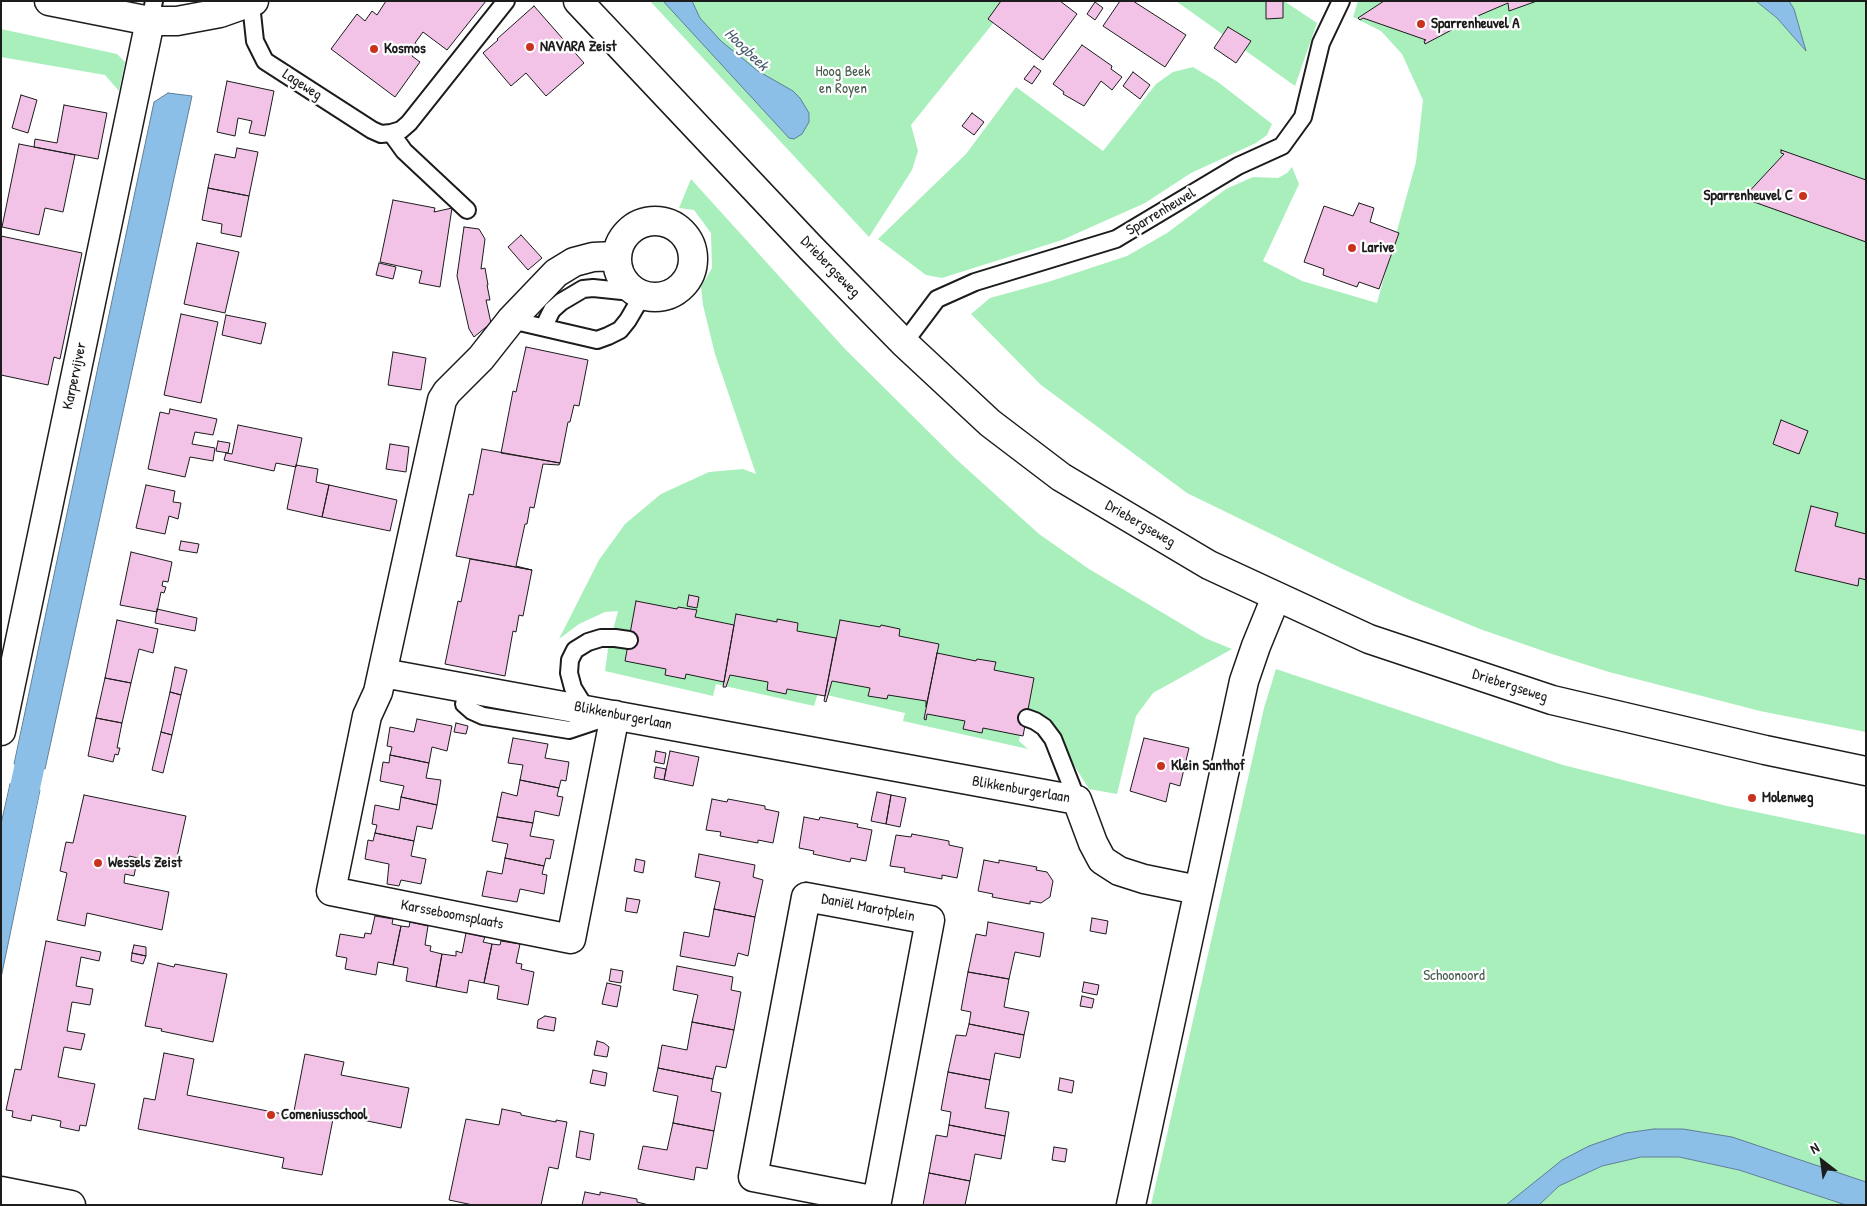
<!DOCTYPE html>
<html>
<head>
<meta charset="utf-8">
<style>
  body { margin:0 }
  #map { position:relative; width:1867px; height:1206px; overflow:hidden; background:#fff; font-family:"Patrick Hand",sans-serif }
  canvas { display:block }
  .frame { position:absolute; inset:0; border:2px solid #1c1c1c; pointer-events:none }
  .north { position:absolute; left:1797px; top:1136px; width:50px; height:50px; -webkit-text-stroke:4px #fff; paint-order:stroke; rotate:330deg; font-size:14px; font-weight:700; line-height:20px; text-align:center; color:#1c1c1c }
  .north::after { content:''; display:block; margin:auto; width:18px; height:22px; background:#1c1c1c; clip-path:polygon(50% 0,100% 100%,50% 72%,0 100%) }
</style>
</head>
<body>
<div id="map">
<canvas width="1867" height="1206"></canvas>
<div class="frame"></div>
<div class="north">N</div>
</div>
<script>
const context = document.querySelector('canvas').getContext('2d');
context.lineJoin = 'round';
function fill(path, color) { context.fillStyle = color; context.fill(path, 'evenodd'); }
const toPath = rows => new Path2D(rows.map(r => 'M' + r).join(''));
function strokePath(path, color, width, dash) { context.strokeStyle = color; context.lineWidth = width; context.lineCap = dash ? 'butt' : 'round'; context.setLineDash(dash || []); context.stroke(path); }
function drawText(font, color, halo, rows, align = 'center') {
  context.font = font + ' "Patrick Hand",sans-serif'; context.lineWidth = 4.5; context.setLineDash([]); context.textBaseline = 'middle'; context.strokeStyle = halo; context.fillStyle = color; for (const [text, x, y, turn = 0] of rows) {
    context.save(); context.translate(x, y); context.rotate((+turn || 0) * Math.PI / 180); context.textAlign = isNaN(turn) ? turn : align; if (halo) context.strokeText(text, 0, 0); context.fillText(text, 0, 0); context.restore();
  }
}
fill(toPath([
  [650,1,1011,1,911,125,918,151,912,170,869,237],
  [1176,1,1284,1,1317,23,1295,86],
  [1358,1,1756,1,1777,18,1805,50,1794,9,1789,1,1866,1,1866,732,1760,711,1609,672,1552,654,1480,629,1412,601,1347,571,1187,493,1041,385,971,314,990,298,1048,282,1127,256,1167,233,1226,189,1253,177,1278,178,1287,173,1292,167,1299,184,1263,261,1302,281,1377,303,1416,162,1423,100,1402,54,1381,31,1353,17],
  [1,29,117,54,125,62,119,91,105,75,1,57],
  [1193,67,1218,82,1272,124,1267,135,1256,143,1191,173,1145,203,1062,240,942,278,926,275,878,239,966,154,1016,87,1103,151,1156,84,1173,72],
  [691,179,845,349,956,459,1039,534,1089,569,1205,638,1232,649,1153,693,1136,716,1117,794,1089,789,1050,727,1025,709,1019,741,1028,749,903,721,905,713,818,693,814,706,716,684,713,696,605,671,608,649,618,611,605,612,579,624,559,639,599,560,625,524,661,494,709,472,743,469,756,474,715,354,703,305,701,287,712,268,711,233,694,210,679,208],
  [1276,669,1563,765,1727,806,1866,835,1866,1194,1693,1145,1588,1158,1530,1205,1151,1205,1264,708],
  [1641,1157,1679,1157,1739,1170,1846,1205,1539,1205,1559,1186,1578,1177,1602,1166]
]), '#a8efbc');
const water = toPath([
  [663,1,692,1,700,18,721,41,758,71,793,91,800,98,809,113,809,122,802,134,794,139,789,138,663,1],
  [1756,1,1789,1,1794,9,1806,51,1777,18,1756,1],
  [168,93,192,96,45,769,14,764,154,102,168,93],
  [10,784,40,790,1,978,1,824,10,784],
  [1654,1129,1683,1129,1732,1137,1866,1182,1866,1205,1846,1205,1739,1170,1679,1157,1641,1157,1602,1166,1559,1186,1539,1205,1506,1205,1562,1160,1589,1146,1626,1133,1654,1129]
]);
fill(water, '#8bbfe8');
strokePath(water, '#5f7e96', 1);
strokePath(toPath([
  [1,901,38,726]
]), '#8bbfe8', 30);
const building = toPath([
  [386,1,486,1,447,50,423,32,415,43,419,46,412,56,420,62,395,97,331,49,357,14,365,21,372,11,377,15,386,1],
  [1001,1,1060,1,1077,14,1043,60,988,19,1001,1],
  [1120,1,1133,1,1186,35,1165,67,1103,26,1120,1],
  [1266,1,1283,1,1283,18,1266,19,1266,1],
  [1384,1,1537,1,1509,11,1508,3,1480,15,1425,44,1424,41,1426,40,1363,18,1360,20,1358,18,1384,1],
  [1095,2,1103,8,1095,20,1087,14,1095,2],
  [534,6,584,63,546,96,526,73,511,86,483,53,498,40,497,39,534,6],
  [1228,27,1251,41,1236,63,1214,48,1228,27],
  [1082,45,1112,66,1111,69,1122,77,1112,90,1101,81,1084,106,1063,94,1064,92,1053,84,1082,45],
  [1034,66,1041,71,1032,84,1024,79,1034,66],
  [1133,72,1150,85,1140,99,1123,86,1133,72],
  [227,81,274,91,265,136,249,133,252,121,238,118,235,136,217,132,227,81],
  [21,95,37,100,28,133,12,128,21,95],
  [64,105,107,113,98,159,34,147,35,139,57,143,64,105],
  [972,113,984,122,974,135,962,126,972,113],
  [19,144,75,155,63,212,45,208,39,235,2,227,19,144],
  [237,148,258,152,249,196,208,188,215,154,235,158,237,148],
  [1781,150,1866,180,1866,242,1740,197,1741,194,1745,196,1784,154,1781,153,1781,150],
  [208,188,249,196,241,237,221,233,222,224,202,220,208,188],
  [393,200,435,208,434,212,452,208,440,287,419,283,422,271,380,262,393,200],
  [1359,203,1374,208,1370,222,1399,233,1379,289,1359,282,1357,287,1323,275,1324,269,1304,262,1324,206,1353,216,1359,203],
  [464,227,479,229,485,239,481,269,485,268,488,285,487,285,490,300,486,300,491,323,474,337,469,329,457,276,464,227],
  [521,235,542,258,528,270,508,247,521,235],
  [1,236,82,253,60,359,54,357,48,385,1,375,1,236],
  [197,243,239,252,225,313,184,304,197,243],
  [379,263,396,267,393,279,376,275,379,263],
  [181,314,218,322,201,403,164,395,181,314],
  [226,315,266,323,261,344,222,335,226,315],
  [526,347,588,360,579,406,574,405,570,422,568,422,560,463,501,453,513,391,516,392,526,347],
  [393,352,426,358,421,390,388,385,393,352],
  [170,409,217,419,213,435,195,432,192,444,215,448,213,461,190,457,185,477,148,469,160,412,169,414,170,409],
  [1781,420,1808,431,1799,454,1773,444,1781,420],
  [238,425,302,438,296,467,276,463,274,471,224,460,226,453,232,454,238,425],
  [218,441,230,443,228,453,216,451,218,441],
  [390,444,409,447,406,472,386,469,390,444],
  [482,449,560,463,559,465,543,464,534,508,530,507,527,524,525,524,516,566,532,570,456,556,469,494,473,495,482,449],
  [296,465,318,469,316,482,329,485,322,517,287,509,296,465],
  [146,485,175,491,173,502,181,503,178,519,169,516,165,534,136,528,146,485],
  [329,485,397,500,390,531,322,517,329,485],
  [1811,506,1838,513,1835,526,1866,534,1866,580,1859,578,1858,586,1795,571,1811,506],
  [181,541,199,544,197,553,179,550,181,541],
  [131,552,172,562,168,582,163,581,162,586,166,587,164,593,161,592,157,612,120,605,131,552],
  [470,559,532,570,523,616,519,615,516,632,513,631,505,676,445,664,458,601,461,602,470,559],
  [689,595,699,597,697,608,687,606,689,595],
  [636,601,677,609,678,607,697,610,695,617,734,625,724,682,686,674,685,679,665,675,666,669,625,661,636,601],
  [157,609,197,618,195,631,155,623,157,609],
  [736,614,777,622,777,619,798,623,797,631,836,638,825,696,787,689,786,694,767,690,768,682,730,675,726,687,723,687,736,614],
  [117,620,158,629,153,653,139,649,131,683,105,678,117,620],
  [840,620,880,627,881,625,900,629,899,636,939,644,926,707,926,701,888,695,887,699,868,696,870,688,832,681,826,702,824,701,840,620],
  [937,653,976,661,977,659,996,662,994,670,1034,678,1023,736,983,728,982,733,963,729,965,721,927,714,926,720,924,719,937,653],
  [175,667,187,670,181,695,170,692,175,667],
  [105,678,131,683,122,723,96,718,105,678],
  [170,692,181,695,172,735,161,732,170,692],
  [96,718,122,723,117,748,120,748,118,755,115,754,113,762,88,756,96,718],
  [417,719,452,726,447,751,432,747,429,763,390,755,392,747,387,746,390,727,414,732,417,719],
  [456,723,468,726,466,734,454,732,456,723],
  [161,732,172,735,163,773,152,770,161,732],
  [513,738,548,744,545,758,569,762,566,781,561,780,559,788,520,780,523,765,508,763,513,738],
  [1144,738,1189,748,1180,786,1170,783,1166,802,1130,791,1144,738],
  [656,751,666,753,664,764,654,762,656,751],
  [670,751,699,757,693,786,664,780,670,751],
  [390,755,429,763,426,778,441,780,437,805,401,797,404,786,380,781,383,762,389,763,390,755],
  [656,767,666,769,664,780,654,778,656,767],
  [520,780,559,788,557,796,563,797,559,816,535,811,533,823,497,817,502,792,517,796,520,780],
  [877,792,891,795,886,824,871,821,877,792],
  [84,795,186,816,175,866,129,856,127,865,136,866,134,876,125,874,124,883,169,892,162,930,87,913,85,926,57,920,67,873,60,871,66,842,73,843,84,795],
  [891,795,906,798,900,827,886,824,891,795],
  [401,797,437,805,432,829,417,826,414,841,375,833,377,825,372,824,375,805,399,810,401,797],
  [712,799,727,802,728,799,765,806,765,809,779,812,773,843,758,840,758,843,720,836,721,832,706,830,712,799],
  [497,817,533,823,530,836,554,840,550,859,546,858,544,866,505,858,508,844,492,841,497,817],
  [804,817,819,820,820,817,858,824,857,827,872,830,866,861,851,858,850,862,813,854,814,851,799,848,804,817],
  [375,833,414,841,411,856,426,859,421,884,401,880,399,886,387,884,389,864,365,859,368,840,373,841,375,833],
  [912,834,949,841,949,845,963,848,957,878,942,875,942,879,904,872,905,868,890,866,896,835,911,837,912,834],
  [699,854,755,865,753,877,763,880,755,917,714,909,720,882,695,877,699,854],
  [505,858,544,866,542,874,547,875,544,894,520,889,517,902,482,896,487,871,502,874,505,858],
  [636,859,645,861,643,873,634,871,636,859],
  [984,860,999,863,999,860,1037,867,1036,870,1047,872,1053,881,1050,897,1041,903,1030,901,1030,904,992,897,993,894,978,891,984,860],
  [627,898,640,900,637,913,625,911,627,898],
  [714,909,755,917,748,956,738,953,735,966,680,956,684,932,709,937,714,909],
  [375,916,393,919,392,924,401,926,393,965,378,962,376,975,345,969,347,958,336,956,340,934,364,938,365,933,371,934,375,916],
  [1092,918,1108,921,1106,934,1090,931,1092,918],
  [410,922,428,926,425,945,431,946,430,951,442,954,436,987,406,981,408,968,393,965,401,926,409,927,410,922],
  [988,922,1044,933,1040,957,1015,952,1009,979,968,972,976,934,986,936,988,922],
  [466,933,485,937,483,942,492,944,484,983,469,980,467,993,436,987,442,954,456,956,456,951,462,953,466,933],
  [46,941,101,952,99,961,81,957,76,986,93,989,90,1005,72,1002,67,1031,85,1034,81,1050,64,1047,58,1077,95,1084,86,1126,80,1125,79,1131,60,1127,61,1121,32,1115,31,1121,12,1117,13,1111,6,1110,15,1069,21,1070,46,941],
  [501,941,520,944,516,963,522,964,521,969,534,972,528,1005,497,999,499,986,484,983,492,944,500,945,501,941],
  [134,945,146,947,146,956,132,953,134,945],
  [132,953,146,956,143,964,131,961,132,953],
  [158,963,174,967,175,964,227,974,213,1042,161,1031,162,1029,145,1026,158,963],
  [677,966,733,977,731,990,741,992,734,1030,692,1022,698,995,673,990,677,966],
  [611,969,623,971,621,983,609,981,611,969],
  [968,972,1009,979,1004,1007,1029,1012,1024,1035,969,1024,971,1012,961,1010,968,972],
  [1084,982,1099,985,1097,995,1082,992,1084,982],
  [607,983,621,986,617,1007,602,1004,607,983],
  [1082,996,1094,999,1092,1008,1080,1006,1082,996],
  [545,1016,556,1018,554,1031,537,1028,538,1020,545,1016],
  [692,1022,734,1030,726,1068,716,1066,713,1079,658,1068,662,1045,687,1050,692,1022],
  [969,1024,1024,1035,1020,1058,995,1053,990,1080,948,1072,956,1035,966,1036,969,1024],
  [597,1041,604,1043,609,1047,607,1057,594,1055,597,1041],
  [164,1053,194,1059,187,1095,293,1116,305,1054,344,1062,341,1075,409,1088,401,1128,334,1114,322,1175,282,1168,284,1158,138,1129,144,1098,155,1100,164,1053],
  [658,1068,713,1079,711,1091,721,1093,714,1131,673,1123,678,1096,653,1091,658,1068],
  [593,1070,607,1073,605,1086,590,1083,593,1070],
  [948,1072,990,1080,985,1108,1009,1112,1005,1136,949,1125,951,1112,941,1110,948,1072],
  [1060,1078,1074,1081,1072,1093,1058,1090,1060,1078],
  [502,1109,521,1113,521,1115,556,1122,556,1120,567,1122,558,1169,549,1167,541,1205,473,1205,449,1200,466,1119,499,1125,502,1109],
  [673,1123,714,1131,707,1169,696,1167,694,1180,638,1169,643,1146,667,1150,673,1123],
  [949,1125,1005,1136,1001,1159,975,1154,970,1181,929,1173,936,1135,947,1137,949,1125],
  [580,1131,594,1134,590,1160,576,1157,580,1131],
  [1054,1147,1067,1149,1065,1162,1052,1160,1054,1147],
  [929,1173,970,1181,965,1205,923,1205,929,1173],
  [585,1192,600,1195,600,1192,637,1199,637,1202,649,1205,582,1205,585,1192]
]);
fill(building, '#f2c3e7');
strokePath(building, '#1c1c1c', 1);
const lane = toPath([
  [251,4,255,41,265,61,372,130,381,134,391,133,401,130,409,123,506,1],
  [150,21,154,1],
  [391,133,404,151,467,210],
  [511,320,597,340,608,336,620,330,628,320,642,296],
  [547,320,552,310,561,302,583,289,593,288,622,291,631,290],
  [904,343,937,299,975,282,1116,239,1238,166,1282,146,1303,117,1321,43,1341,1],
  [464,704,472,711,483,716,569,730,608,717],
  [586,709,573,688,569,673,570,660,575,650,588,642,601,638,615,638,629,640],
  [1027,718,1035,721,1044,727,1053,739,1077,800]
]);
const street = toPath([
  '617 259a38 38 0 1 1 76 0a38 38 0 1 1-76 0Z',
  [383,673,1077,800,1093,843,1102,860,1119,871,1144,879,1198,890],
  [615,715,571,939,331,891,367,716,378,692,442,400,447,392,481,358,511,320,556,273,574,262,593,257,616,256],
  [1,731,150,21],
  [806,897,930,920,877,1201,753,1177,806,897],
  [1,1191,71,1205],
  [1131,1205,1244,681,1256,646,1276,597]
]);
const secondary = toPath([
  [49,1,150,21,177,21,220,13,254,1]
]);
const primary = toPath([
  [578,1,810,247,904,343,990,423,1061,477,1209,565,1369,639,1552,700,1765,750,1866,771]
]);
strokePath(lane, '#1c1c1c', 20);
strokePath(street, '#1c1c1c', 31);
strokePath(secondary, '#1c1c1c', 31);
strokePath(primary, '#1c1c1c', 31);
strokePath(lane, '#fff', 16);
strokePath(street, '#fff', 28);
strokePath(secondary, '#fff', 28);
strokePath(primary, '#fff', 28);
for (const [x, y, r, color] of [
  [1421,24,5,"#c8321e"],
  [530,47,5,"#c8321e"],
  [374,49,5,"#c8321e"],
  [1803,196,5,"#c8321e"],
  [1352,248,5,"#c8321e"],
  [1161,766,5,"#c8321e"],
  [1752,798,5,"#c8321e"],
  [98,863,5,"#c8321e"],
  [271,1115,5,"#c8321e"]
]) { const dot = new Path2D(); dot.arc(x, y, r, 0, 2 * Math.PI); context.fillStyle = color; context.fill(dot); strokePath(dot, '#fff', 2); }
drawText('bold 15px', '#1c1c1c', '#fff', [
  ["Sparrenheuvel A",1431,24],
  ["NAVARA Zeist",540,47],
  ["Kosmos",384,49],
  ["Sparrenheuvel C",1793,196,"right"],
  ["Larive",1362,248],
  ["Klein Santhof",1171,766],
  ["Molenweg",1762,798],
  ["Wessels Zeist",108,863],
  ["Comeniusschool",281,1115]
], 'left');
drawText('15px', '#465b4c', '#fff', [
  ["Hoog Beek",843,72],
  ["en Royen",843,89],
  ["Schoonoord",1454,976]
]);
drawText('15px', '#1c1c1c', '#fff', [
  ["Lageweg",302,85,33],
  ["Sparrenheuvel",1161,212,-31],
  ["Driebergseweg",830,267,46],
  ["Karpervijver",75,376,-78],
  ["Driebergseweg",1140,524,30],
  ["Driebergseweg",1510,686,18],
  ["Blikkenburgerlaan",623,716,11],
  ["Blikkenburgerlaan",1021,790,10],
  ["Daniël Marotplein",868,908,11],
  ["Karsseboomsplaats",452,915,11]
]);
drawText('italic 16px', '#485d6e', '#fff', [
  ["Hoogbeek",746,50,44]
]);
</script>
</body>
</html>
